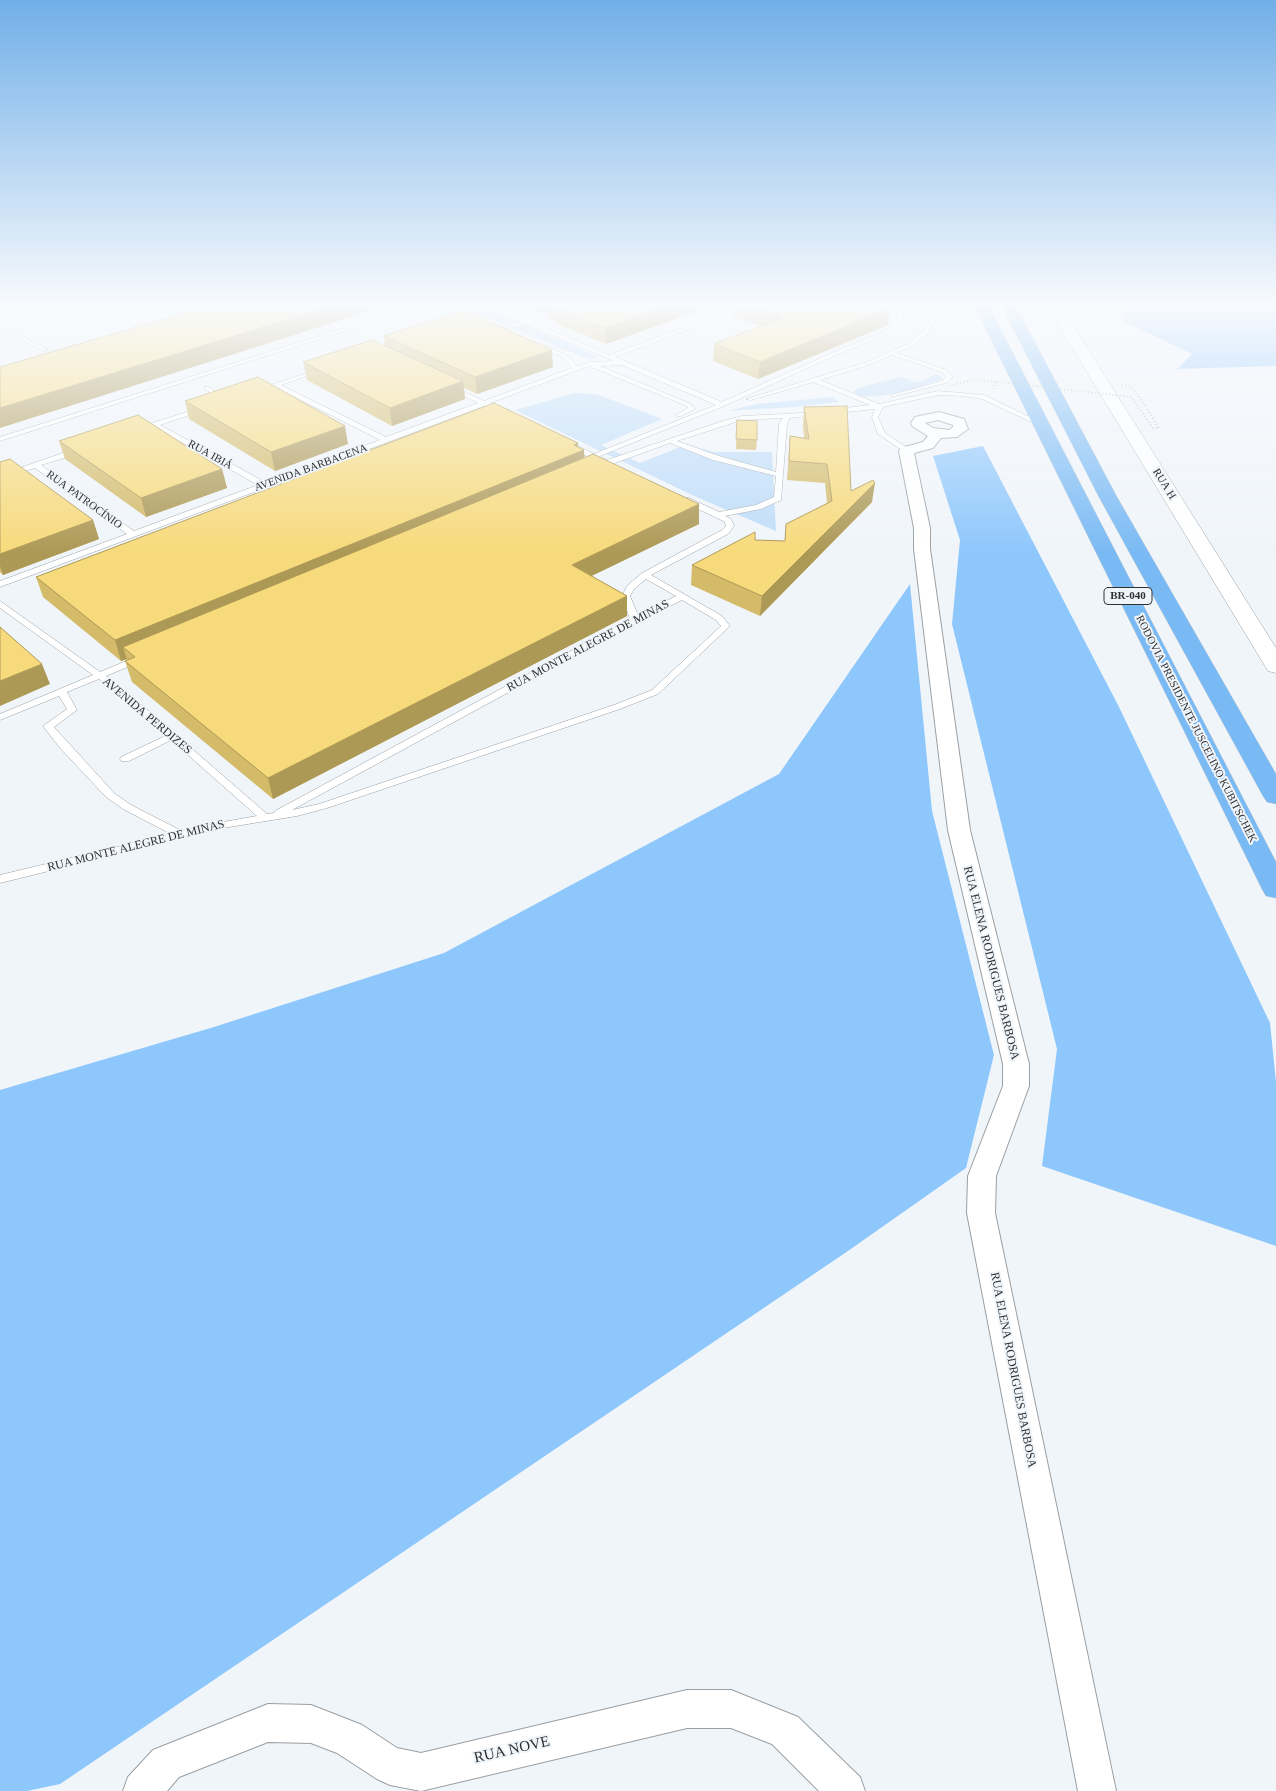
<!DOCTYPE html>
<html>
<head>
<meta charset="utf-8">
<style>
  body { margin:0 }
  canvas { display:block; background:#f0f5fa }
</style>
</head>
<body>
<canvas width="1276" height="1791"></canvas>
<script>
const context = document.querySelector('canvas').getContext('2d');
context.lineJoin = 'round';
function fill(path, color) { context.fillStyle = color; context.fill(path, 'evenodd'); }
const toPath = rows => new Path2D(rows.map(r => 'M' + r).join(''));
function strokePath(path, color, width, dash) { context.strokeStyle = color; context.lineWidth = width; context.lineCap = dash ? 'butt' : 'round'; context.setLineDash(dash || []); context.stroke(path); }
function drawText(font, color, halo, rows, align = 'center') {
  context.font = font + ' "Times New Roman",serif'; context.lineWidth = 4; context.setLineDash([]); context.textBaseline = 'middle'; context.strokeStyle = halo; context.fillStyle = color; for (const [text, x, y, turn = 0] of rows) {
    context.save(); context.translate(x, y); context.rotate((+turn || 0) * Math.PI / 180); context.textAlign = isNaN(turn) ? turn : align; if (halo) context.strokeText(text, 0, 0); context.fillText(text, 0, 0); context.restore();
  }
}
fill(toPath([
  [451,303,475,303,599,357,588,359],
  [937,374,943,379,903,392,879,396,860,397,854,393,855,390,865,386,893,379,902,377,917,383],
  [575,393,596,394,662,419,601,445,640,463,685,445,715,452,772,452,776,531,692,495,515,410],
  [833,397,839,402,795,407,727,411,757,404]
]), '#bfddf9');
fill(toPath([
  [1128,303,1276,303,1276,366,1177,369,1192,354,1123,321],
  [983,446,1119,707,1270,1023,1276,1082,1276,1246,1042,1166,1057,1049,952,624,960,540,933,456],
  [910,584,932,811,994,1055,966,1168,848,1251,60,1784,27,1791,0,1791,0,1090,214,1027,444,953,779,774]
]), '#8ec7fc');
const lane = toPath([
  [40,303,49,303,0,317,0,313,40,303],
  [81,303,90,303,0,329,0,325,81,303],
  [424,303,432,303,0,441,0,437,424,303],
  [439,303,446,303,478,317,473,318,439,303],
  [479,303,486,303,527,320,577,303,585,303,532,322,609,355,752,303,760,303,615,357,722,402,834,352,886,331,897,317,897,303,903,303,903,317,890,333,838,354,724,406,600,456,607,460,723,421,742,416,803,413,870,405,813,382,751,400,746,399,867,362,910,343,923,332,929,320,923,303,929,303,935,320,929,333,914,345,897,353,946,370,953,377,946,383,891,397,891,395,942,381,946,377,942,372,892,355,871,364,820,380,879,404,938,391,984,395,1046,425,1040,426,982,399,964,396,938,395,883,407,878,417,885,433,909,449,910,451,906,453,878,434,872,417,875,409,790,418,787,424,781,500,761,509,725,516,731,519,734,526,728,534,651,575,722,616,730,626,658,694,620,709,327,808,297,816,223,828,0,883,0,875,171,834,123,809,106,797,60,748,43,726,67,709,59,696,0,720,0,714,93,675,0,608,0,601,100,672,138,656,144,656,144,660,106,676,120,686,267,814,274,813,275,811,630,619,622,596,627,586,642,573,722,530,726,526,725,522,715,517,683,502,683,498,689,498,719,512,756,505,774,497,776,476,713,460,670,443,601,468,595,468,595,464,601,462,568,448,568,444,574,444,594,454,716,405,622,365,600,366,691,404,695,409,681,416,677,416,677,414,688,408,687,406,589,366,490,403,505,411,505,413,501,413,484,406,0,587,0,581,127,534,35,468,0,479,0,475,74,449,80,449,80,453,41,465,134,531,258,485,154,427,139,432,135,430,136,428,200,408,204,408,204,410,160,425,265,482,380,440,275,387,260,392,258,391,258,389,320,369,320,371,281,385,386,437,478,403,450,389,450,387,454,387,484,401,572,368,564,358,538,346,538,344,542,344,568,356,578,366,589,362,614,361,526,324,499,329,499,327,521,322,479,303],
  [783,418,779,424,776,472,719,456,677,441,742,420,783,418],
  [646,579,676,596,638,615,630,596,634,589,646,579],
  [682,600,716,620,721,626,652,690,614,705,319,804,292,810,638,622,682,600],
  [99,679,114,690,165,736,121,757,120,759,121,761,129,761,171,740,257,816,223,822,182,831,131,805,114,793,54,727,77,710,67,692,99,679],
  [15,334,19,334,48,350,43,351,15,336,15,334],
  [205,387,209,387,227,399,222,400,205,389,205,387]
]);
const street = toPath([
  [939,412,964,419,968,429,957,437,941,438,933,448,914,453,930,528,930,549,970,830,1029,1064,1029,1086,996,1176,995,1213,1116,1791,1078,1791,967,1213,968,1176,1003,1086,1003,1064,948,830,914,549,914,528,899,451,901,448,923,442,928,436,912,426,911,423,915,417,939,412],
  [938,420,953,425,953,427,949,430,933,428,925,423,938,420],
  [687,1690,731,1690,798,1717,860,1777,865,1791,819,1791,772,1744,731,1728,687,1728,421,1791,390,1785,377,1779,337,1753,311,1743,268,1742,179,1777,167,1791,123,1791,128,1777,153,1750,268,1704,311,1705,362,1725,397,1748,421,1753,687,1690]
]);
const secondary = toPath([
  [1045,303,1059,303,1276,648,1276,673,1268,671,1265,666,1045,303]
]);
const highway = toPath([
  [973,303,987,303,1276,862,1276,898,1266,896,1262,889,973,303],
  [1000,303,1014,303,1117,497,1276,774,1276,804,1267,802,1263,796,1099,497,1000,303]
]);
strokePath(lane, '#9a9fa3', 1);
strokePath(street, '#9a9fa3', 2);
strokePath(secondary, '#9a9fa3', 1);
strokePath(highway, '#d1d1d2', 1);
strokePath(toPath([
  [1122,385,1131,387,1146,407],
  [993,389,996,382]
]), '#b3b7bc', 2, [1, 2.5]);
fill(lane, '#fff');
fill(street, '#fff');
fill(secondary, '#fff');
fill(highway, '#7abaf4');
strokePath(toPath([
  [950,386,974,379,1131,397,1153,428,1159,428,1146,407]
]), '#b3b7bc', 2, [1, 2.5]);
fill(toPath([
  [510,303,873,303,888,325,758,379,713,361,714,344,761,326,732,316,732,307,723,304,723,311,709,307,606,344,555,323,555,321,548,318,548,311,538,314],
  [384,336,553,367,477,394,464,388,465,399,392,426,307,380,303,362,385,346],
  [185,401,348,444,275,471,189,419],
  [804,407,851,491,872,502,760,616,691,585,692,565,755,540,785,541,786,524,827,503,825,483,787,480,790,436,804,438,803,426],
  [737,420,757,440,756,450,736,449],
  [59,441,222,469,227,488,146,517,65,459],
  [578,447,584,458,699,524,591,576,627,596,627,616,273,799,132,682,125,661,127,660,127,659,121,661,43,597,36,577],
  [0,462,93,520,99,539,3,575,0,572]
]), '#d4bb6a');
fill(toPath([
  [0,303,32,303,0,311],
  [342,303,383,303,383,307,0,428,0,408],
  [537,303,548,303,548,311,538,314],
  [676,303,709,303,709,307,606,344,605,328],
  [890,308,888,325,758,379,760,362],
  [552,350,553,367,477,394,475,377],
  [463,381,465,399,392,426,390,408],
  [345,426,348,444,275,471,271,452],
  [578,443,578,452,584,450,585,468,123,647,127,659,121,661,115,640],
  [222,469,227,488,146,517,141,498],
  [875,483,872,502,760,616,762,596],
  [699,504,699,524,573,585,572,565],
  [93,520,99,539,3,575,0,566,0,554],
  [627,596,627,616,273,799,268,778],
  [42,664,50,684,0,706,0,681]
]), '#ad9956');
const building = toPath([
  [219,303,342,303,0,408,0,367,219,303],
  [550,303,676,303,605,328,554,307,557,306,550,303],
  [742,303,873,303,890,308,760,362,714,344,783,317,742,303],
  [463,310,552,350,475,377,384,336,463,310],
  [372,340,463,381,390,408,303,362,372,340],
  [258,377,345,426,271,452,185,401,258,377],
  [494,403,578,443,574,445,584,450,115,640,36,577,494,403],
  [847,406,851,491,873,480,875,483,762,596,692,565,755,532,755,540,785,541,786,524,832,501,827,464,789,461,790,436,809,439,804,407,847,406],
  [138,415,222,469,141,498,59,441,138,415],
  [737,420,757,421,757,440,736,439,737,420],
  [593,454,699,504,572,565,627,596,268,778,125,661,135,657,123,647,593,454],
  [10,459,93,520,0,554,0,462,10,459],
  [0,627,42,664,0,681,0,627]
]);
fill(building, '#f7da7b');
strokePath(building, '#ad9956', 1);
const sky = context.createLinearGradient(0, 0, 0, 553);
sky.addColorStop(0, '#71afe8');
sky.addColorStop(0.55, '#f8fafd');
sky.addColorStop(1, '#f8fafd00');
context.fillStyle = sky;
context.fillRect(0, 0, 1276, 553);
drawText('11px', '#2e3032', '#f0f5fa', [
  ["RUA IBIÁ",210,455,29],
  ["AVENIDA BARBACENA",311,468,-20],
  ["RUA H",1164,484,58],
  ["RUA PATROCÍNIO",84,500,36],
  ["RODOVIA PRESIDENTE JUSCELINO KUBITSCHEK",1196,729,63]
]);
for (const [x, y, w] of [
  [1128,596,48]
]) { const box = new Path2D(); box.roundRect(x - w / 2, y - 8.5, w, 17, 4); context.fillStyle = '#f0f5fa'; context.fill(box); strokePath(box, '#2e3032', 1); }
drawText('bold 11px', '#2e3032', null, [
  ["BR-040",1128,596]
]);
drawText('12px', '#2e3032', '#f0f5fa', [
  ["RUA MONTE ALEGRE DE MINAS",588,646,-28],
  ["AVENIDA PERDIZES",147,716,40],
  ["RUA MONTE ALEGRE DE MINAS",136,846,-14],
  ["RUA ELENA RODRIGUES BARBOSA",991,963,76],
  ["RUA ELENA RODRIGUES BARBOSA",1013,1370,79]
]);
drawText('15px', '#2e3032', '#f0f5fa', [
  ["RUA NOVE",512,1750,-13]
]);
</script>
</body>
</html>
